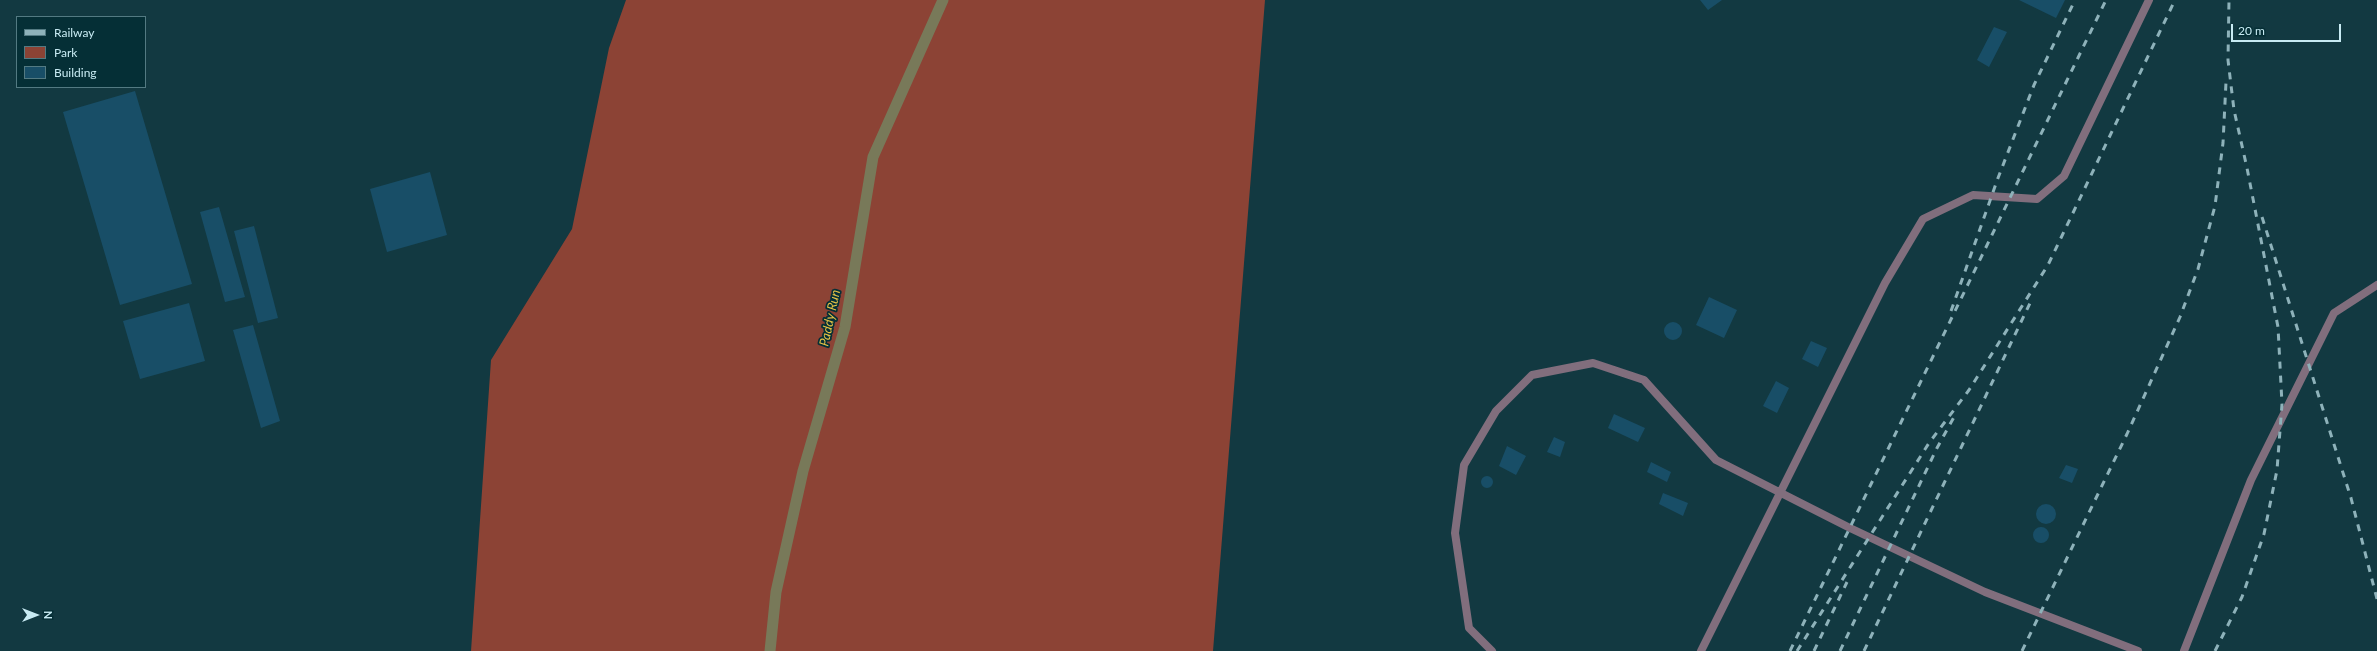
<!DOCTYPE html>
<html>
<head>
<meta charset="utf-8">
<style>
  body { margin:0 }
  #map { position:relative; width:2377px; height:651px; overflow:hidden; background:#123941; font-family:Lato,sans-serif }
  canvas { display:block }
  .legend { position:absolute; left:16px; top:16px; width:130px; height:72px; box-sizing:border-box; background:#052f36; border:1px solid #537a82; margin:0; padding:5px 7px; list-style:none; font-size:12px; color:#c8ebf3 }
  .legend li { display:flex; align-items:center; gap:8px; height:20px }
  .legend b { width:20px; border:1px solid #537a82 }
  .north { position:absolute; left:16px; top:595px; width:40px; height:40px; -webkit-text-stroke:3px #052f36; paint-order:stroke; rotate:90deg; font-size:11px; font-weight:700; line-height:16px; text-align:center; color:#c8ebf3 }
  .north::after { content:''; display:block; margin:auto; width:14px; height:18px; background:#c8ebf3; clip-path:polygon(50% 0,100% 100%,50% 72%,0 100%) }
  .scale { position:absolute; left:2231px; top:24px; width:110px; height:18px; box-sizing:border-box; border:2px solid #c8ebf3; border-top:0; padding-left:5px; font-size:12px; line-height:14px; white-space:nowrap; color:#c8ebf3; -webkit-text-stroke:3px #052f36; paint-order:stroke }
</style>
</head>
<body>
<div id="map">
<canvas width="2377" height="651"></canvas>
<ul class="legend">
<li><b style="height:5px;background:#8eb2ba"></b>Railway</li>
<li><b style="height:11px;background:#8c4335"></b>Park</li>
<li><b style="height:11px;background:#184e67"></b>Building</li>
</ul>
<div class="north">N</div>
<div class="scale">20 m</div>
</div>
<script>
const context = document.querySelector('canvas').getContext('2d');
context.lineJoin = 'round';
function fill(path, color) { context.fillStyle = color; context.fill(path, 'evenodd'); }
const toPath = rows => new Path2D(rows.map(r => 'M' + r).join(''));
function strokePath(path, color, width, dash) { context.strokeStyle = color; context.lineWidth = width; context.lineCap = dash ? 'butt' : 'round'; context.setLineDash(dash || []); context.stroke(path); }
function drawText(font, color, halo, rows, align = 'center') {
  context.font = font + ' Lato,sans-serif'; context.lineWidth = 3.5; context.setLineDash([]); context.textBaseline = 'middle'; context.strokeStyle = halo; context.fillStyle = color; for (const [text, x, y, turn = 0] of rows) {
    context.save(); context.translate(x, y); context.rotate((+turn || 0) * Math.PI / 180); context.textAlign = isNaN(turn) ? turn : align; if (halo) context.strokeText(text, 0, 0); context.fillText(text, 0, 0); context.restore();
  }
}
fill(toPath([
  [626,0,1265,0,1213,651,471,651,491,360,572,229,609,48]
]), '#8c4335');
strokePath(toPath([
  [770,651,776,592,803,471,845,327,873,157,943,0]
]), '#787959', 11);
fill(toPath([
  [1700,0,1722,0,1708,10],
  [2019,0,2065,0,2056,18],
  [1994,27,2007,32,1989,67,1977,60],
  [135,91,192,284,120,305,63,112],
  [430,172,447,235,387,252,370,189],
  [219,207,245,297,225,302,200,212],
  [254,226,278,318,258,323,234,231],
  [1709,297,1737,310,1724,338,1696,325],
  [189,303,205,361,140,379,123,321],
  '1664 331a9 9 0 1 1 18 0a9 9 0 1 1-18 0Z',
  [253,325,280,421,261,428,233,330],
  [1811,341,1827,348,1818,367,1802,359],
  [1776,381,1789,388,1777,413,1763,406],
  [1614,414,1645,428,1638,442,1608,428],
  [1554,437,1565,442,1560,457,1547,452],
  [1507,446,1526,456,1516,475,1499,466],
  [1651,462,1671,472,1667,482,1647,472],
  [2066,465,2078,469,2072,483,2059,478],
  '1481 482a6 6 0 1 1 12 0a6 6 0 1 1-12 0Z',
  [1663,493,1688,503,1683,516,1659,504],
  '2036 514a10 10 0 1 1 20 0a10 10 0 1 1-20 0Z',
  '2033 535a8 8 0 1 1 16 0a8 8 0 1 1-16 0Z'
]), '#184e67');
strokePath(toPath([
  [1492,651,1469,628,1455,533,1464,465,1496,411,1532,375,1593,363,1644,380,1716,460,1850,528,1985,592,2138,651],
  [1701,651,1885,283,1923,219,1973,195,2037,199,2064,176,2149,0],
  [2184,651,2251,480,2334,313,2377,285]
]), '#816e7d', 8);
strokePath(toPath([
  [2262,217,2351,498,2377,599],
  [1951,311,1998,178,2034,85,2075,0],
  [1790,651,2106,0],
  [1797,651,1929,443,1969,390,2048,265,2175,0],
  [1814,651,1847,582],
  [1840,651,1937,448,1954,417],
  [1864,651,2031,301],
  [2022,651,2127,434,2180,317,2198,269,2215,206,2223,143,2226,82],
  [2215,651,2242,597,2264,534,2277,470,2282,404,2278,327,2247,168,2234,110,2228,60,2229,0]
]), '#8eb2ba', 3, [7, 7]);
drawText('italic 13px', '#e7c346', '#052f36', [
  ["Paddy Run",830,318,-78]
]);
</script>
</body>
</html>
